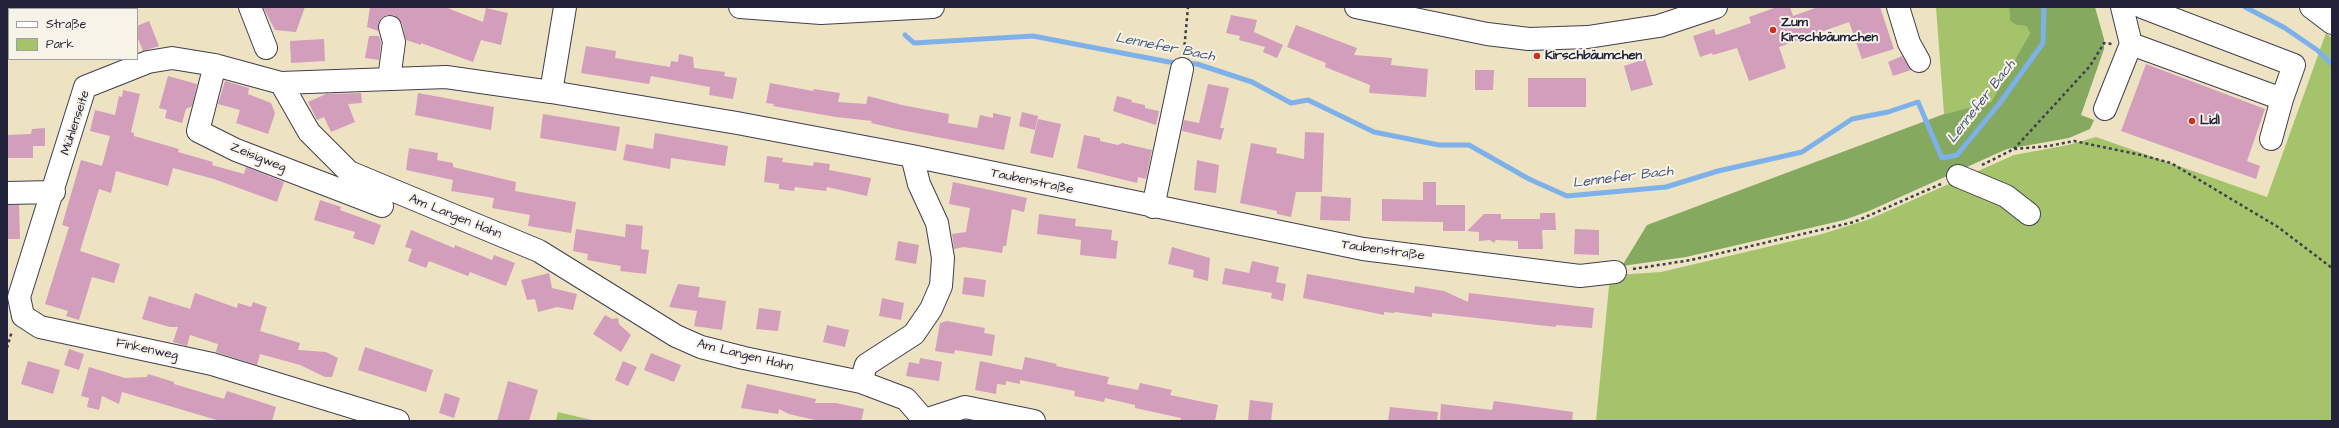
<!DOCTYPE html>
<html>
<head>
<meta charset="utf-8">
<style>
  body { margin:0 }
  #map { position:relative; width:2339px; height:428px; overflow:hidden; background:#ede3c3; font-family:"Architects Daughter",sans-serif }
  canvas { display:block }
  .frame { position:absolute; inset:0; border:8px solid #22223b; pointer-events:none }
  .legend { position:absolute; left:8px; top:8px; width:130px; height:52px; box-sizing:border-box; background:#f7f3e8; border:1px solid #a29fa3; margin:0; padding:5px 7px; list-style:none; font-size:12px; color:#22223b }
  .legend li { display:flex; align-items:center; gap:8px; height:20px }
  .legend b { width:20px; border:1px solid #a29fa3 }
</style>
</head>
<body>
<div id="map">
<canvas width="2339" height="428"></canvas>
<div class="frame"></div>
<ul class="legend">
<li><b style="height:5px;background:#fff"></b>Straße</li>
<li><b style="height:11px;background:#a5c36b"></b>Park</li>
</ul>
</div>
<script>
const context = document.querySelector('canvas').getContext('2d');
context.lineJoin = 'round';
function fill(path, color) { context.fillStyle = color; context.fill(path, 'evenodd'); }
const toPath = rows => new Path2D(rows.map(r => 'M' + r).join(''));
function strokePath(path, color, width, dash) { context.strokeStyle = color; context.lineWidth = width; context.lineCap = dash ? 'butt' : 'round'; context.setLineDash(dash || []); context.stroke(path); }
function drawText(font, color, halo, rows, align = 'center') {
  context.font = font + ' "Architects Daughter",sans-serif'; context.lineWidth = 4; context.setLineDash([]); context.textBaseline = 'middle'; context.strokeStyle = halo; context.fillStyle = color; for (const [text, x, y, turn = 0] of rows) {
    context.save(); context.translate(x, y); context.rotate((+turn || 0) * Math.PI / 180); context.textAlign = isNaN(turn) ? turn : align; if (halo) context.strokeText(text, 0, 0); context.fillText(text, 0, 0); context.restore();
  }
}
fill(toPath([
  [1936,7,2009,7,2010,21,2016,25,2026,26,2030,33,1991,102,1944,114],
  [2326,33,2332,38,2332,421,1596,421,1609,286,1616,275,1661,272,1822,234,1870,219,2014,155,2068,145,2096,137,2267,197],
  [558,412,596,421,556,421]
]), '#a5c36b');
fill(toPath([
  [2009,7,2095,7,2104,39,2104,49,2081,115,2094,120,2090,129,2069,138,2007,149,1869,211,1844,220,1686,257,1622,266,1647,225,1944,114,1991,102,2030,33,2026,26,2016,25,2010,21]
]), '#84a95f');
strokePath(toPath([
  [2245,7,2285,28,2317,50,2332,64],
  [905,35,914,43,1033,36,1169,62,1197,64,1252,82,1291,103,1308,100,1374,132,1439,145,1469,145,1529,179,1567,196,1666,187,1718,171,1802,152,1852,119,1888,112,1918,102,1942,158,1957,155,1999,104,2043,43,2044,7]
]), '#7eb0ea', 5);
fill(toPath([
  [263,7,305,7,296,32,275,30],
  [370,7,445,7,483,22,486,8,508,13,501,45,481,40,473,62,421,43,421,45,406,40,402,23,394,15,387,15,381,18,378,24,378,31,367,27],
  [1777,7,1790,7,1793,16,1818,7,1880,7,1894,49,1862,59,1849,22,1779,47,1786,68,1749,81,1737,48,1713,55,1712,53,1700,57,1693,36,1714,29,1716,35,1751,23,1749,17],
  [1231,15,1257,20,1254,32,1283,45,1277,58,1263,52,1265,47,1239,40,1240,36,1226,33],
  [149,21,159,46,143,51,137,36,137,26],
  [1296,25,1357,48,1354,55,1392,58,1391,65,1428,69,1426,97,1369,93,1370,85,1325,67,1326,63,1287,47],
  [369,36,379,36,381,43,379,60,365,58],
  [324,39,325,61,291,63,290,41],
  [586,46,616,51,615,58,670,67,671,61,678,62,679,54,693,57,694,68,725,72,724,76,737,78,733,99,709,95,710,87,651,76,649,84,581,73],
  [1902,56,1911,70,1893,76,1888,62],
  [1645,59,1653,85,1631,91,1624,66],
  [2146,64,2265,109,2247,161,2260,166,2256,179,2121,131],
  [1475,70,1494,70,1493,90,1475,90],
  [168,76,197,84,192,106,186,109,182,123,165,118,167,110,159,108],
  [1528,78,1586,78,1586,107,1528,107],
  [225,81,249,88,248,94,271,103,275,113,268,134,236,123,240,110,218,104],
  [770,83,813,91,814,89,840,93,838,102,866,104,868,96,902,105,949,114,948,123,977,128,980,115,993,118,993,113,1011,117,1004,150,901,130,871,123,872,121,836,117,773,106,774,104,766,103],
  [1208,84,1229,88,1220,128,1224,128,1221,140,1182,131,1184,120,1199,123],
  [123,90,140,94,131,132,134,133,134,136,179,149,178,152,213,162,212,165,244,174,246,167,284,182,277,202,214,179,173,168,168,186,116,171,111,193,99,189,80,251,120,264,114,283,92,277,79,320,66,316,68,311,45,304,69,227,62,225,81,160,102,166,110,136,90,131,95,110,115,115,119,96,122,97],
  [361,93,362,103,348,104,355,122,331,132,324,117,317,120,308,102,326,94],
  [418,93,494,107,491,130,415,115],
  [1117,96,1132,100,1131,102,1145,105,1145,108,1159,111,1156,125,1113,111],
  [1022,112,1038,116,1035,130,1019,126],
  [543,114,620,127,616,151,540,138],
  [1038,119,1061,124,1053,158,1030,153],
  [45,128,45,146,33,146,33,158,7,158,7,135,31,134,32,129],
  [1305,132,1324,133,1322,192,1296,192,1291,217,1277,214,1277,211,1240,203,1251,143,1277,148,1276,153,1304,159],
  [655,133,728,146,725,166,671,158,670,169,623,160,626,144,653,149],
  [1084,135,1100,138,1100,141,1118,145,1122,143,1152,150,1146,179,1138,177,1137,183,1077,168],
  [409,148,438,153,437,160,453,163,453,167,516,182,515,191,576,202,571,233,528,226,530,215,492,208,494,198,451,191,453,180,406,170],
  [767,156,783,158,782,162,813,166,814,162,830,164,829,170,871,178,867,196,827,187,826,191,795,187,794,191,779,189,779,184,764,182],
  [1197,160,1219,165,1216,193,1194,190],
  [953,182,1027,198,1024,212,1012,209,1006,246,1003,246,1002,253,964,247,954,249,952,234,966,232,970,208,949,204],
  [1423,182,1436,182,1436,205,1465,205,1465,231,1443,231,1443,222,1382,221,1382,199,1423,200],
  [1321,196,1351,198,1350,221,1320,220],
  [320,200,341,207,340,210,381,225,374,245,353,238,355,232,314,220],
  [7,205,19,205,20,239,7,239],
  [1540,213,1555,213,1556,230,1542,230,1543,249,1518,249,1518,241,1496,240,1494,243,1490,240,1479,241,1479,232,1467,231,1484,214,1501,214,1501,219,1540,219],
  [1039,214,1076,219,1075,226,1112,230,1111,240,1118,241,1116,259,1080,255,1081,240,1037,234],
  [626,224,643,226,641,249,649,250,646,274,620,271,621,266,587,260,588,254,573,251,576,229,625,237],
  [1575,229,1599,230,1599,255,1574,254],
  [411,230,454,248,455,245,492,260,494,255,515,263,506,286,470,272,468,276,429,261,426,268,408,261,412,249,405,247],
  [898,241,919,245,916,264,895,260],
  [1172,247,1210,258,1208,281,1193,277,1194,270,1168,264],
  [1252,261,1279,267,1276,282,1286,284,1283,301,1271,298,1272,293,1222,284,1225,268,1249,273],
  [549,273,552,288,577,294,573,310,557,307,538,312,535,299,527,300,521,280],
  [1307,274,1414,293,1415,286,1444,291,1468,302,1469,293,1594,308,1592,328,1556,325,1556,327,1432,313,1432,317,1395,312,1394,313,1384,312,1384,315,1303,298],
  [964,277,986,280,984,297,962,294],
  [678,284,700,287,698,297,726,301,722,330,694,326,697,311,669,307],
  [195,293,237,308,238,303,251,307,253,302,267,307,260,331,300,343,298,350,326,352,338,358,332,377,325,377,300,365,260,354,257,365,216,352,218,344,190,335,187,346,173,342,178,327,170,327,142,319,149,296,190,309],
  [882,298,904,303,901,320,879,316],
  [759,308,781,311,778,331,756,329],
  [605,315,612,319,618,318,619,324,631,335,621,352,593,334],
  [947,321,985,328,984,333,995,335,992,356,955,350,954,354,935,351,940,323],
  [827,325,849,330,845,347,823,342],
  [365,347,433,370,426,392,358,370],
  [69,349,84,354,79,370,64,365],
  [651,353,681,365,674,382,644,370],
  [1025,357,1057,364,1056,366,1109,377,1107,384,1138,390,1140,383,1172,390,1170,395,1218,405,1215,421,1180,421,1181,418,1135,408,1135,405,1105,398,1104,402,1074,396,1075,391,1020,380,1020,384,1006,381,1006,385,997,384,996,394,975,390,980,361,1022,370],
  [920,358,942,362,939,381,906,376,909,362,919,364],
  [28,361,60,370,53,394,21,384],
  [623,361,637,367,628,386,615,380],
  [89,367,125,378,147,377,148,374,174,382,174,384,224,399,227,391,276,407,272,421,220,421,122,392,119,404,102,396,99,410,87,407,89,398,81,396],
  [508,381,538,390,529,421,497,421],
  [747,384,816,399,815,403,836,403,864,409,861,421,819,421,789,414,779,409,778,414,741,408],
  [445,393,460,398,454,418,439,413],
  [1250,400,1273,403,1271,421,1248,421],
  [1494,401,1573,412,1572,421,1440,421,1441,404,1492,410],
  [1390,407,1438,412,1437,421,1388,421]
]), '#d39dbc');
const minor = toPath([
  [250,7,266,48],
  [1898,7,1909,43,1919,61],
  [2131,44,2282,99,2294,65,2142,7],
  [215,65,198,131,236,150,382,206],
  [389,79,394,42,390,27],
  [281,83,309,132,349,172,539,251,676,336,701,347,744,358,861,382,906,399,925,421],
  [551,92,565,7],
  [2105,109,2131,44,2122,7],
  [2271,139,2282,99],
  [1958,176,2006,196,2029,214],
  [7,193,54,192],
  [1153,207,1182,69],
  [861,382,866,365,914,334,931,309,941,286,943,258,937,223,919,184,912,156],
  [925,420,965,407,1034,421],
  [398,421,212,364,40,327,23,316,19,297,85,87,148,62,172,58,215,65,281,83,446,77,551,92,737,123,912,156,1363,249,1580,276,1615,272]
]);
const major = toPath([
  [740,7,821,13,933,7],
  [1356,7,1487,34,1529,39,1588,37,1659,26,1716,7],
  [2311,7,2332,23]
]);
strokePath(minor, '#403f4f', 24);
strokePath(major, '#403f4f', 24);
strokePath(toPath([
  [1184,51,1188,7],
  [2014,149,2090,66,2104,43,2112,44],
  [1982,165,2014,149,2049,146,2074,141,2141,155,2171,163,2278,227,2332,268],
  [1633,269,1691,260,1854,222,1941,184],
  [7,348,12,331]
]), '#403f4f', 2.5, [3, 3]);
strokePath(minor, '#fff', 22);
strokePath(major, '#fff', 22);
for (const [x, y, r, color] of [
  [1773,30,4,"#c8321e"],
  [1537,56,4,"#c8321e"],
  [2192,121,4,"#c8321e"]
]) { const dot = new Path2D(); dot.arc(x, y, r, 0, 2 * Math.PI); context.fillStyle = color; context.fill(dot); strokePath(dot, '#f7f3e8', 1.5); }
drawText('bold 13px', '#22223b', '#f7f3e8', [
  ["Zum",1781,23],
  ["Kirschbäumchen",1781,38],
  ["Kirschbäumchen",1545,56],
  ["Lidl",2200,121]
], 'left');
drawText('13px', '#22223b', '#f7f3e8', [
  ["Mühlenseite",76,123,-72],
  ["Zeisigweg",258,158,22],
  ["Taubenstraße",1032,182,12],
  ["Am Langen Hahn",455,217,22],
  ["Taubenstraße",1383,251,8],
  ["Finkenweg",147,350,12],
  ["Am Langen Hahn",745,356,14]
]);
drawText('italic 14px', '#425478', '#f7f3e8', [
  ["Lennefer Bach",1165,48,11],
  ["Lennefer Bach",1982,102,-52],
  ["Lennefer Bach",1623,178,-7]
]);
</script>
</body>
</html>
